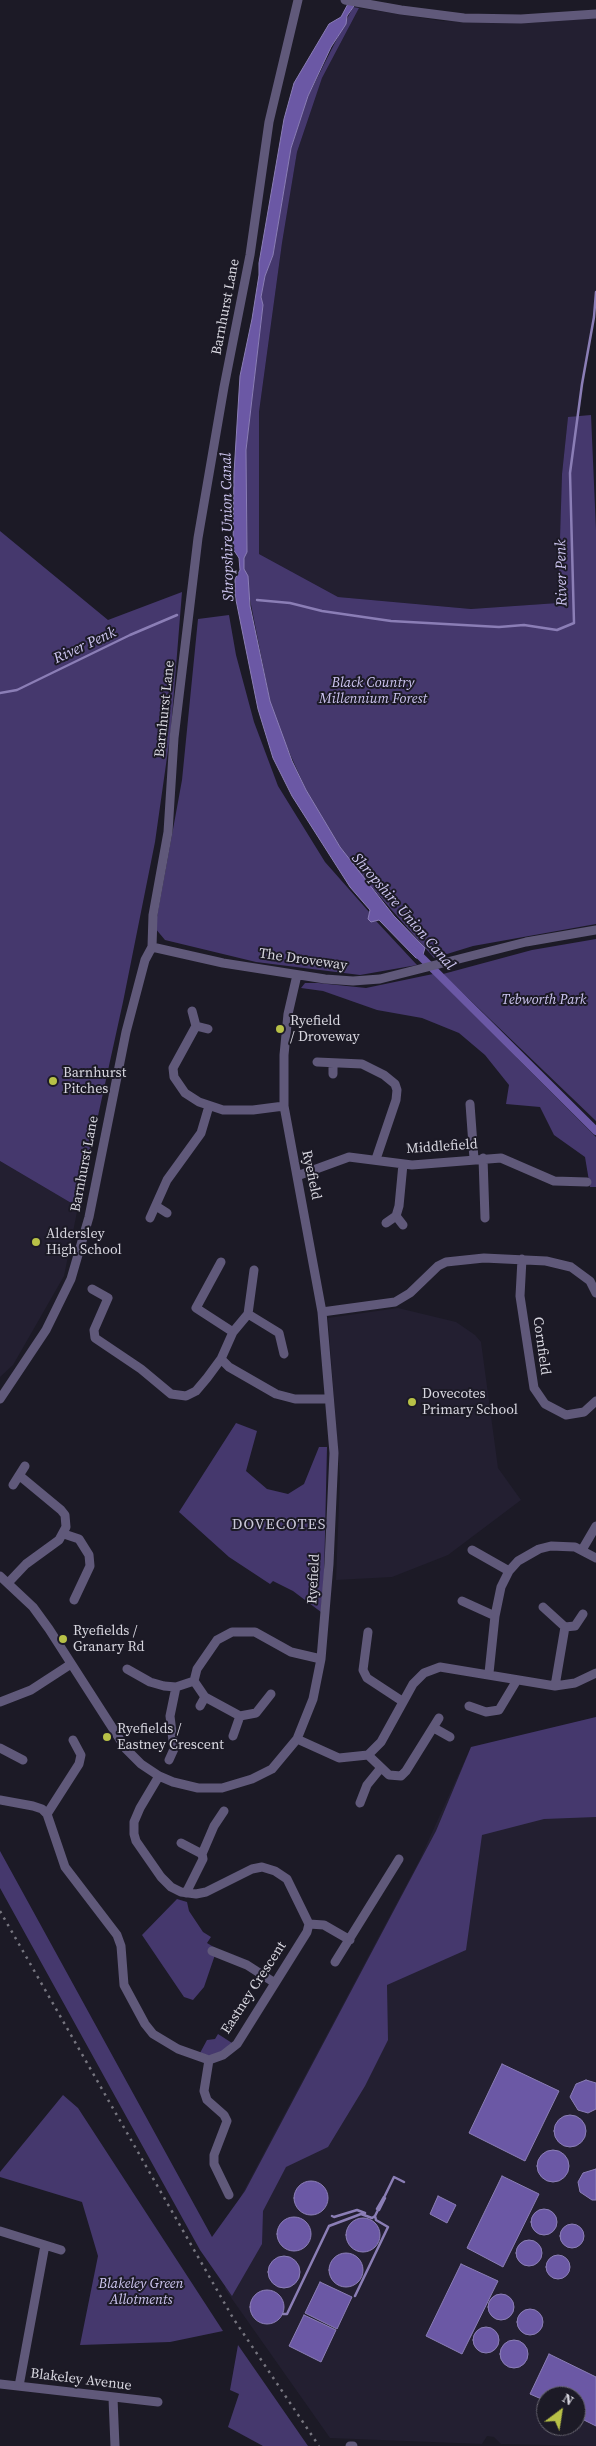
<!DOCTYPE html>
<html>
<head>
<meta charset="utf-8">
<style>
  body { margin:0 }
  #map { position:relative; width:596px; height:2446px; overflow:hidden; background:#1c1a26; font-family:"Source Serif 4",serif }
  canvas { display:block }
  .north { position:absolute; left:536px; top:2386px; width:50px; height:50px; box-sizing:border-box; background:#1c1a26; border:1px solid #676570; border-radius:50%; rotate:31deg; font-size:14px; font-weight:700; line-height:20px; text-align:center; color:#d7d6df }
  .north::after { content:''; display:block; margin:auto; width:18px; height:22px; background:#b8c147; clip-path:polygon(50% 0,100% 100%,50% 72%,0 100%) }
</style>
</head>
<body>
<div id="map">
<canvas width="596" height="2446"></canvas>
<div class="north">N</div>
</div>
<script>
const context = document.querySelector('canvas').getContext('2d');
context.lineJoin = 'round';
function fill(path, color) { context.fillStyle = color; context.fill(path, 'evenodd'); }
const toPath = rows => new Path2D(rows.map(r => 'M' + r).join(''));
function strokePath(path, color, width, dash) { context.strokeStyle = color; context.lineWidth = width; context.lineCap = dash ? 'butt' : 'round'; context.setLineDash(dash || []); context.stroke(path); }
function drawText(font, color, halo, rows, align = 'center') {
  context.font = font + ' "Source Serif 4",serif'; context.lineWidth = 4; context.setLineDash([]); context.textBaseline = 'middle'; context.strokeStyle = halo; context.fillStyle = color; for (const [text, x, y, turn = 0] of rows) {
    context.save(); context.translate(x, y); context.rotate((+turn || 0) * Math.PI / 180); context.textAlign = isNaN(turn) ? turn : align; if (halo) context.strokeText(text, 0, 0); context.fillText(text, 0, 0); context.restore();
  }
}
fill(toPath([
  [359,8,442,21,530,23,596,18,596,292,594,317,579,416,568,418,562,474,559,603,471,609,338,597,259,554,259,412,282,243,297,152,322,78],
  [0,1161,78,1207,64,1276,13,1365,0,1377],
  [398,1308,456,1322,475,1335,481,1342,498,1468,521,1500,448,1555,392,1577,336,1580,340,1478,328,1318],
  [596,1717,596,2446,501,2444,494,2437,487,2436,482,2444,330,2438,225,2289,241,2196,420,1859,470,1749],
  [546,2396,576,2396,576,2426,546,2426]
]), '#231f31');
fill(toPath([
  [353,7,359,8,322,78,297,152,282,243,259,412,259,554,338,597,471,609,558,603,562,474,568,417,591,415,596,530,596,924,473,946,434,958,361,875,340,847,306,790,283,738,270,701,244,569,244,558,247,552,246,450,263,305,261,297,265,276,273,255,291,148,308,96],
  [0,531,108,620,182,592,171,729,155,842,123,1002,78,1207,0,1161],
  [229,615,236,655,254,722,278,786,325,862,370,913,371,922,376,921,417,965,360,975,256,962,165,940,155,928,182,780,198,619],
  [596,939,596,1121,443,974,532,950],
  [433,974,596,1137,596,1187,590,1187,585,1157,554,1135,540,1107,506,1104,509,1085,485,1055,459,1033,422,1018,377,1010,323,991,301,988,305,983,318,983,366,988],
  [236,1423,257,1431,246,1471,267,1489,288,1494,304,1484,319,1447,327,1447,324,1577,321,1612,293,1591,273,1581,270,1584,229,1557,179,1512],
  [596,1717,596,1817,544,1819,482,1835,466,1950,387,1985,388,2040,365,2086,328,2147,286,2167,263,2211,262,2244,232,2296,200,2250,0,1888,0,1851,212,2237,245,2191,436,1831,471,1747],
  [177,1899,187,1902,189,1911,203,1932,211,1937,207,1943,217,1949,204,1987,193,2000,184,1997,142,1935],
  [218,2034,232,2043,220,2053,210,2056,200,2053,207,2040,215,2039],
  [63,2095,78,2108,223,2331,170,2342,80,2345,98,2256,82,2202,0,2177,0,2172],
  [238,2345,308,2446,263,2446,228,2427,239,2394,230,2390]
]), '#45386d');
const water = toPath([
  [350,0,358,0,347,16,346,24,331,47,308,96,291,148,273,255,265,276,261,297,263,305,246,450,247,552,244,558,244,569,248,576,250,606,270,701,292,761,306,790,340,847,394,916,425,948,422,958,416,958,379,920,371,922,368,919,370,910,350,887,292,796,273,758,258,709,235,595,235,579,240,570,239,558,233,549,234,473,240,376,252,319,259,275,259,263,284,119,294,83,329,24,341,17,350,0],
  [502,2064,559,2091,525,2161,469,2133,502,2064],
  [586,2080,596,2083,596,2109,588,2113,578,2110,570,2097,576,2084,586,2080],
  '554 2131a16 16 0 1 1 32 0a16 16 0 1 1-32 0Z',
  '537 2166a16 16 0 1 1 32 0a16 16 0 1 1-32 0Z',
  [596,2169,596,2200,592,2200,580,2192,578,2182,583,2173,596,2169],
  [502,2176,539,2194,503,2267,467,2248,502,2176],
  '294 2198a17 17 0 1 1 34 0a17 17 0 1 1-34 0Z',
  [438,2196,456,2205,447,2223,430,2214,438,2196],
  '531 2222a13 13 0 1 1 26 0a13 13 0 1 1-26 0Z',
  '277 2234a17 17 0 1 1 34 0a17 17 0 1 1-34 0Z',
  '346 2235a17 17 0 1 1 34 0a17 17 0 1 1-34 0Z',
  '560 2236a12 12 0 1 1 24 0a12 12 0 1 1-24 0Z',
  '516 2253a13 13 0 1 1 26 0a13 13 0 1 1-26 0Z',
  '329 2270a17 17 0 1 1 34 0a17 17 0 1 1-34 0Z',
  '546 2267a12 12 0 1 1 24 0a12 12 0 1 1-24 0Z',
  '268 2272a16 16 0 1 1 32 0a16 16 0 1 1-32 0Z',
  [461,2264,498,2281,462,2354,426,2336,461,2264],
  [320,2282,352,2297,337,2329,305,2313,320,2282],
  '250 2307a17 17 0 1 1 34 0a17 17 0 1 1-34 0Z',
  '488 2307a13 13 0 1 1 26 0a13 13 0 1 1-26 0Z',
  '517 2322a13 13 0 1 1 26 0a13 13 0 1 1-26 0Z',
  [304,2315,336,2330,321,2362,289,2346,304,2315],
  '473 2340a13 13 0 1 1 26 0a13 13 0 1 1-26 0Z',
  '500 2354a14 14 0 1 1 28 0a14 14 0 1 1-28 0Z',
  [549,2354,596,2377,596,2426,576,2416,576,2396,546,2396,546,2401,530,2394,549,2354]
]);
fill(water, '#6b58a5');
strokePath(water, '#8b7eb6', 1);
strokePath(toPath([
  [257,600,290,603,322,611,391,621,499,627,524,625,557,630,574,623,570,473,582,384,594,317,596,292],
  [0,693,17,690,130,635,177,615],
  [377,2209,384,2197],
  [379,2210,385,2198],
  [332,2216,334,2217,357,2210,365,2213],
  [355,2296,388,2227,376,2220,375,2216,394,2177,404,2182],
  [283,2314,287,2314,329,2226,361,2214,372,2218,375,2216]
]), '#8b7eb6', 2.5);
strokePath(toPath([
  [415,951,596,1131]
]), '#6b58a5', 8);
strokePath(toPath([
  [345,0,401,10,464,18,521,19,596,14],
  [152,947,223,963,325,979,353,981,380,979,526,942,596,930],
  [192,1011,196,1026,208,1029],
  [196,1026,173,1068,174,1077,185,1093,199,1102,223,1110,253,1110,284,1106],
  [317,1062,362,1064,384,1075,395,1084,397,1090,396,1100,376,1159],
  [333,1063,333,1074],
  [470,1104,474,1159],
  [483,1158,485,1218],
  [297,1176,349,1157,412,1165,501,1158,554,1181,587,1182],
  [156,1206,167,1213],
  [396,1216,399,1206,403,1164],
  [150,1218,167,1180,201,1133,209,1106],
  [386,1223,396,1216,403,1225],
  [522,1259,520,1296,534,1388,545,1404,566,1415,584,1412,596,1401],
  [221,1262,196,1308,233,1332],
  [92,1289,108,1298,94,1330,95,1338,141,1369,171,1394,186,1396,196,1391,207,1378,221,1359,233,1332,248,1314,254,1270],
  [322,1312,395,1302,410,1293,438,1266,446,1262,484,1258,546,1261,571,1267,590,1281,596,1293],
  [248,1314,279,1333,284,1354],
  [221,1359,229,1367,276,1394,295,1399,329,1399],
  [0,1399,46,1330,71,1279,89,1217,126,1032,145,960,152,947,153,915,168,832,174,738,198,538,224,387,250,255,269,122,298,0],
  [13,1485,25,1466],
  [64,1534,79,1539,89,1555,90,1566,74,1600],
  [472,1550,509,1571],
  [582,1550,596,1526],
  [0,1576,33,1607,49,1629,126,1749,141,1764,159,1776,173,1782,198,1788,222,1788,252,1779,272,1769,297,1739,313,1699,321,1659,329,1564,334,1453,322,1312,284,1106,284,1055,288,1014,297,975],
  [8,1583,26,1564,59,1540,66,1527,65,1515,61,1510,20,1476],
  [462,1601,495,1616],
  [543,1607,565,1627,575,1626,583,1614],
  [368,1632,363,1670,367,1678,402,1701],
  [127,1669,150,1682,164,1686,176,1687,194,1681],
  [489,1673,495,1616,501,1587,509,1571,518,1561,539,1549,551,1546,575,1547,596,1558],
  [555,1686,565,1627],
  [0,1702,31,1690,71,1664],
  [200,1706,205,1697],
  [469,1706,486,1712,499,1710,517,1680],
  [240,1716,205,1697,194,1681,197,1669,217,1640,232,1632,255,1632,291,1652,321,1659],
  [434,1728,450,1737],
  [233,1736,240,1716,256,1713,271,1694],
  [297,1739,339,1758,368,1755,381,1742,413,1684,424,1673,440,1667,555,1686,575,1683,596,1673],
  [0,1748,23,1760],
  [368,1755,389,1775,401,1776,406,1771,439,1718],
  [169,1760,174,1749,170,1716,176,1687],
  [0,1800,33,1806,42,1809,47,1814,65,1867,117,1935,121,1946,124,1985,145,2024,153,2034,178,2049,209,2060,223,2055,237,2044,307,1932,309,1924,287,1879,275,1871,262,1867,252,1869,206,1892,196,1894,181,1892,171,1887,161,1877,136,1841,134,1834,134,1822,140,1808,159,1776],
  [360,1803,367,1785,380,1769],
  [47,1814,79,1764,81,1755,73,1740],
  [181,1843,202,1854],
  [186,1893,203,1859,202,1854,214,1826,224,1811],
  [309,1924,324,1925,350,1940],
  [212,1951,247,1965,275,1983],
  [335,1962,399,1859],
  [209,2060,204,2091,207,2100,224,2115,227,2121,214,2155,214,2164,229,2195],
  [0,2231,61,2250],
  [0,2384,158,2402],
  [19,2386,45,2245],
  [113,2398,115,2446],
  [350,2446,353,2446]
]), '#60597a', 9);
strokePath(toPath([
  [0,1911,233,2318,319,2446]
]), '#76757f', 2.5, [2.5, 5]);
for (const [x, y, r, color] of [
  [280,1029,5,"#b8c147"],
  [53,1081,5,"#b8c147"],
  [36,1242,5,"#b8c147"],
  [412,1402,5,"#b8c147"],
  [63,1639,5,"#b8c147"],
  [107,1737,5,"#b8c147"]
]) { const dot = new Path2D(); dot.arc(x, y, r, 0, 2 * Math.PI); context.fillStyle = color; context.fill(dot); strokePath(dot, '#1c1a26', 2); }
drawText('14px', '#d7d6df', '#1c1a26', [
  ["Barnhurst Lane",226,307,-79],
  ["Barnhurst Lane",165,709,-84],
  ["The Droveway",303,960,8],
  ["Middlefield",442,1147,-4],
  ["Barnhurst Lane",85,1164,-79],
  ["Ryefield",311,1175,78],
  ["Cornfield",541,1346,82],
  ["Ryefield",314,1579,-87],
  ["Eastney Crescent",254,1988,-57],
  ["Blakeley Avenue",81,2380,7]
]);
drawText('italic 14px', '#cec6f1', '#1c1a26', [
  ["Black Country",373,683],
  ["Millennium Forest",373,699],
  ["Tebworth Park",544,1000],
  ["Blakeley Green",141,2284],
  ["Allotments",141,2300]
]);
drawText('14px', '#d7d6df', '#1c1a26', [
  ["Ryefield",290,1021],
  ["/ Droveway",290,1037],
  ["Barnhurst",63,1073],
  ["Pitches",63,1089],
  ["Aldersley",46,1234],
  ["High School",46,1250],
  ["Dovecotes",422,1394],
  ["Primary School",422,1410],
  ["Ryefields /",73,1631],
  ["Granary Rd",73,1647],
  ["Ryefields /",117,1729],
  ["Eastney Crescent",117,1745]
], 'left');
drawText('italic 15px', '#cdc5f0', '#1c1a26', [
  ["Shropshire Union Canal",228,527,-91],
  ["River Penk",562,573,-91],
  ["River Penk",85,646,-25],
  ["Shropshire Union Canal",403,912,49]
]);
context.letterSpacing = '1px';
drawText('15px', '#cac7d8', '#1c1a26', [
  ["DOVECOTES",279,1525]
]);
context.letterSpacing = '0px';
</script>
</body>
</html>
